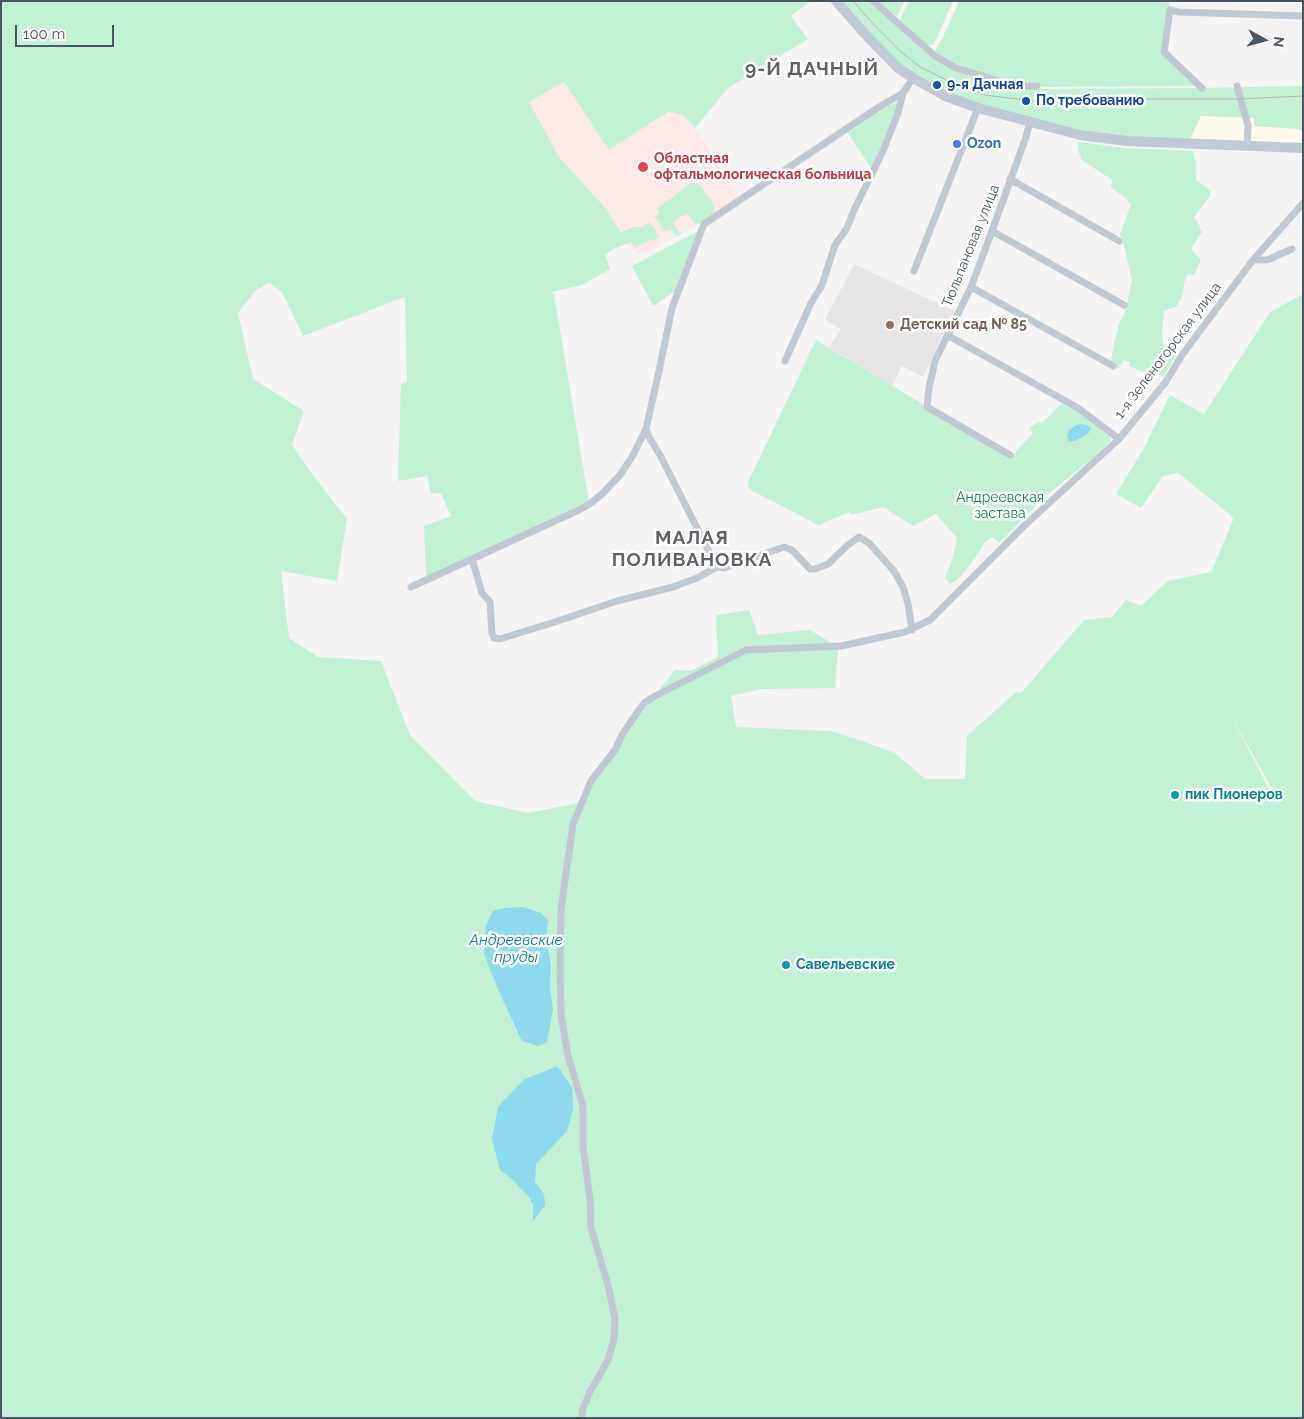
<!DOCTYPE html>
<html>
<head>
<meta charset="utf-8">
<style>
  body { margin:0 }
  #map { position:relative; width:1304px; height:1419px; overflow:hidden; background:#f5f3f3; font-family:Raleway,sans-serif }
  canvas { display:block }
  .frame { position:absolute; inset:0; border:2px solid #4a5661; pointer-events:none }
  .north { position:absolute; left:1239px; top:15px; width:50px; height:50px; -webkit-text-stroke:4px #fff; paint-order:stroke; rotate:97deg; font-size:14px; font-weight:700; line-height:20px; text-align:center; color:#4a5661 }
  .north::after { content:''; display:block; margin:auto; width:18px; height:22px; background:#4a5661; clip-path:polygon(50% 0,100% 100%,50% 72%,0 100%) }
  .scale { position:absolute; left:15px; top:25px; width:99px; height:22px; box-sizing:border-box; border:2px solid #4a5661; border-top:0; padding-left:6px; font-size:15px; line-height:18px; white-space:nowrap; color:#4a5661; -webkit-text-stroke:4px #fff; paint-order:stroke }
</style>
</head>
<body>
<div id="map">
<canvas width="1304" height="1419"></canvas>
<div class="frame"></div>
<div class="north">N</div>
<div class="scale">100 m</div>
</div>
<script>
const context = document.querySelector('canvas').getContext('2d');
context.lineJoin = 'round';
function fill(path, color) { context.fillStyle = color; context.fill(path, 'evenodd'); }
const toPath = rows => new Path2D(rows.map(r => 'M' + r).join(''));
function strokePath(path, color, width, dash) { context.strokeStyle = color; context.lineWidth = width; context.lineCap = dash ? 'butt' : 'round'; context.setLineDash(dash || []); context.stroke(path); }
function drawText(font, color, halo, rows, align = 'center') {
  context.font = font + ' Raleway,sans-serif'; context.lineWidth = 5; context.setLineDash([]); context.textBaseline = 'middle'; context.strokeStyle = halo; context.fillStyle = color; for (const [text, x, y, turn = 0] of rows) {
    context.save(); context.translate(x, y); context.rotate((+turn || 0) * Math.PI / 180); context.textAlign = isNaN(turn) ? turn : align; if (halo) context.strokeText(text, 0, 0); context.fillText(text, 0, 0); context.restore();
  }
}
fill(toPath([
  [1201,116,1255,118,1254,126,1299,129,1303,133,1303,145,1189,141]
]), '#fdf9ef');
fill(toPath([
  [854,264,954,311,923,377,902,366,892,386,829,347,841,329,825,320]
]), '#e6e4e5');
fill(toPath([
  [564,82,609,150,668,112,683,115,695,128,739,197,703,221,657,247,638,254,627,244,559,157,528,102]
]), '#fce8e6');
fill(toPath([
  [1,1,811,1,791,16,808,39,728,88,695,128,683,115,668,112,609,150,564,82,529,102,559,157,605,208,621,232,632,227,643,227,649,222,657,231,655,232,659,237,654,241,652,239,635,248,631,242,618,247,605,254,610,269,582,285,552,292,554,294,589,502,578,507,426,577,424,526,451,516,441,493,431,494,427,476,398,481,401,384,407,382,405,298,402,298,303,336,282,292,269,283,256,290,238,313,253,379,304,411,292,445,318,482,347,519,337,581,281,571,289,638,318,657,381,661,410,735,475,801,528,813,584,802,594,781,623,736,675,670,691,671,718,657,716,615,749,610,758,635,810,630,830,642,838,650,835,688,762,689,731,696,736,727,831,731,862,741,895,753,925,779,965,779,967,736,1016,692,1021,693,1084,620,1112,617,1126,600,1141,606,1168,581,1211,572,1234,518,1178,473,1163,476,1141,508,1116,494,1144,448,1170,395,1204,414,1270,312,1303,294,1303,1418,1,1418],
  [1231,715,1279,802,1273,797],
  [841,1,870,1,933,57,1031,89,1197,88,1303,86,1303,133,1299,129,1254,126,1254,118,1201,116,1189,141,1128,137,1081,132,1040,122,947,94,900,64],
  [878,1,905,1,897,16,892,15],
  [909,1,953,1,935,42,932,45,926,44,900,22,901,17],
  [959,1,1169,1,1170,10,1164,52,1196,86,1043,87,1035,85,1016,84,957,66,934,52,943,37],
  [897,102,898,106,887,135,871,168,848,133,880,110],
  [1079,142,1124,148,1193,151,1196,164,1196,180,1210,190,1210,196,1194,217,1202,232,1191,249,1201,260,1194,275,1187,274,1184,284,1183,293,1177,306,1164,311,1162,335,1164,348,1176,355,1163,377,1148,368,1143,372,1129,366,1130,362,1124,360,1118,369,1111,361,1114,344,1119,324,1125,312,1132,280,1123,242,1120,234,1131,205,1126,198,1111,188,1112,180,1082,160,1078,150],
  [694,183,700,185,714,205,715,210,714,214,700,223,696,224,686,213,673,222,681,234,677,237,671,229,666,232,655,217,660,213,657,209,690,184],
  [698,231,675,291,653,306,632,266],
  [816,340,989,444,1009,459,1033,433,1029,428,1039,422,1042,423,1061,404,1079,412,1110,437,1111,440,1092,459,1048,494,999,543,993,537,986,541,968,568,956,581,950,584,945,578,953,557,957,538,936,514,913,526,883,507,851,515,850,512,825,522,820,526,751,490,748,486,748,482]
]), '#c3f1d5');
fill(toPath([
  [1082,424,1087,425,1091,428,1088,434,1077,440,1069,442,1067,437,1068,431,1076,425],
  [523,907,541,913,548,920,546,939,551,965,550,987,553,1010,547,1042,538,1046,522,1041,500,994,484,954,486,926,493,911,503,908],
  [557,1066,572,1087,573,1110,567,1131,536,1164,535,1182,544,1194,545,1205,533,1221,533,1204,528,1196,512,1179,500,1170,492,1139,498,1107,523,1080]
]), '#90daee');
strokePath(toPath([
  [873,1,935,56,956,68,1016,86,1037,86],
  [1237,86,1248,126,1247,146],
  [1202,88,1164,52,1170,10,1178,12,1303,16],
  [1010,179,1119,241],
  [992,231,1124,305],
  [1253,260,1267,260,1292,249],
  [914,271,978,108],
  [971,287,1113,366],
  [947,335,1078,408,1119,439],
  [785,361,811,303,822,285,835,245,847,228,854,210,883,151,898,113,903,93],
  [646,429,649,437,661,457,717,567],
  [1010,455,927,407,929,388,935,361,971,287,992,231,1026,137,1030,122],
  [472,559,482,593,490,602,492,633,494,638,500,639,558,621,617,601,673,587,697,578,717,567,724,568,784,547,792,550,810,569,815,569,828,564,848,545,859,537,869,543,894,571,903,587,908,604,912,630],
  [411,587,579,510,591,503,603,493,620,475,632,457,646,429,659,371,672,308,704,224,879,107,903,93,913,78],
  [582,1418,582,1411,590,1392,608,1360,614,1339,615,1319,608,1285,591,1228,590,1199,583,1147,583,1106,568,1056,561,1015,560,969,561,909,573,824,591,781,615,750,623,733,644,703,655,696,746,650,841,646,905,632,930,620,1024,526,1119,439,1165,383,1182,355,1253,260,1303,203]
]), '#c1cad2', 7);
strokePath(toPath([
  [836,1,865,34,898,68,913,78,945,96,978,108,1080,135,1127,141,1303,148]
]), '#c1cbd6', 10);
strokePath(toPath([
  [853,1,876,27,899,50,920,67,953,83,984,95,1034,101,1103,99,1240,99,1303,96]
]), '#b5b8bd', 1);
for (const [x, y, r, color] of [
  [937,85,5,"#1a4fb4"],
  [1026,101,5,"#1a4fb4"],
  [957,144,5,"#3f7fe0"],
  [643,167,6,"#e0444e"],
  [890,325,5,"#8d6e63"],
  [1175,795,5,"#0f9aa8"],
  [786,965,5,"#0f9aa8"]
]) { const dot = new Path2D(); dot.arc(x, y, r, 0, 2 * Math.PI); context.fillStyle = color; context.fill(dot); strokePath(dot, '#fff', 2); }
drawText('bold 14px', '#164399', '#fff', [
  ["9-я Дачная",947,85],
  ["По требованию",1036,101]
], 'left');
drawText('bold 14px', '#366cbe', '#fff', [
  ["Ozon",967,144]
], 'left');
drawText('bold 14px', '#be3a42', '#fff', [
  ["Областная",654,159],
  ["офтальмологическая больница",654,175]
], 'left');
drawText('14px', '#4a5661', '#fff', [
  ["Тюльпановая улица",971,246,-68],
  ["1-я Зеленогорская улица",1168,351,-53]
]);
drawText('bold 14px', '#785e54', '#fff', [
  ["Детский сад № 85",900,325]
], 'left');
drawText('14px', '#17864f', '#fff', [
  ["Андреевская",1000,498],
  ["застава",1000,514]
]);
drawText('bold 14px', '#0d838f', '#fff', [
  ["пик Пионеров",1185,795],
  ["Савельевские",796,965]
], 'left');
drawText('italic 15px', '#0c7c9b', '#fff', [
  ["Андреевские",516,940],
  ["пруды",516,957]
]);
context.letterSpacing = '1px';
drawText('bold 19px', '#5f6368', '#fff', [
  ["9-Й ДАЧНЫЙ",812,69],
  ["МАЛАЯ",692,538],
  ["ПОЛИВАНОВКА",692,560]
]);
context.letterSpacing = '0px';
</script>
</body>
</html>
